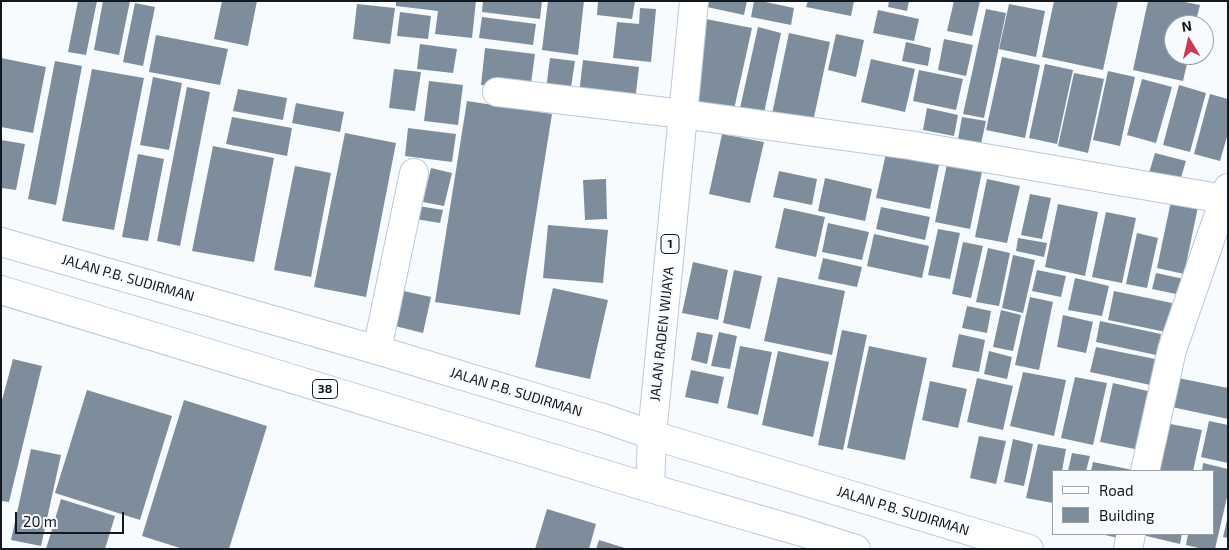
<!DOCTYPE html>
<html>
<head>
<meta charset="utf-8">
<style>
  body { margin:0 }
  #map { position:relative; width:1229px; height:550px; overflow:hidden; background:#f8fbfe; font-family:"Exo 2",sans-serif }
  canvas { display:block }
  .frame { position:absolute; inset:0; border:2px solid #13181e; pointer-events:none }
  .legend { position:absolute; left:1052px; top:470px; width:162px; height:65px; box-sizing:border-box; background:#f8fbfe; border:1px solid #9ca0a4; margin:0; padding:6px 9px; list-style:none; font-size:15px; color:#13181e }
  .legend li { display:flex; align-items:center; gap:10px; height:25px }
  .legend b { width:25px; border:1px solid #9ca0a4 }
  .north { position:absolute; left:1164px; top:15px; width:50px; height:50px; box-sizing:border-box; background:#f8fbfe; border:1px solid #9ca0a4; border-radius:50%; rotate:351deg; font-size:14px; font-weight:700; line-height:20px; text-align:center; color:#13181e }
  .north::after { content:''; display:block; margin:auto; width:18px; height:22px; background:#ca3a56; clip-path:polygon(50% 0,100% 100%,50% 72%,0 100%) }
  .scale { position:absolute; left:15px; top:512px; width:109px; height:22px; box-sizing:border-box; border:2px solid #13181e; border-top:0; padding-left:6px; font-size:15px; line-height:18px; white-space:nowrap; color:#13181e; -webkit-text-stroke:4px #f8fbfe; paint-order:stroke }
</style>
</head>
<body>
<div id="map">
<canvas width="1229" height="550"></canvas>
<div class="frame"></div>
<ul class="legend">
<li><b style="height:6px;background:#fff"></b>Road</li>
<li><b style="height:14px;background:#7e8d9c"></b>Building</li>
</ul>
<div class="north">N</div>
<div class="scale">20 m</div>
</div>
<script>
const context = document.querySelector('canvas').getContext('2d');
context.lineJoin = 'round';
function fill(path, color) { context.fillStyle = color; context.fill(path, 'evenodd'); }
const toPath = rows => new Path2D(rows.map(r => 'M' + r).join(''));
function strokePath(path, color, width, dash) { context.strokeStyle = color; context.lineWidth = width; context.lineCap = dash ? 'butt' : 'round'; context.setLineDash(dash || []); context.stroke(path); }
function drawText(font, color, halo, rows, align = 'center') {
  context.font = font + ' "Exo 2",sans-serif'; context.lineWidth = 4.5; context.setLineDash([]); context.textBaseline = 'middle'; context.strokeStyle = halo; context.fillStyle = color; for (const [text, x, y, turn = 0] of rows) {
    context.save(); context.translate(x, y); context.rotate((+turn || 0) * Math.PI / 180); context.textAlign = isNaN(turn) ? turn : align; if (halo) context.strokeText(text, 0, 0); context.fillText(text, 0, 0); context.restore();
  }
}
fill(toPath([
  [78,1,97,1,86,55,68,52],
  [103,1,130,1,119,55,94,50],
  [222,1,257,1,248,46,214,39],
  [396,1,476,1,472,38,435,34,438,11,396,6],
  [483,1,542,1,540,19,482,12],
  [548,1,584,1,578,55,542,50],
  [598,1,635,1,632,19,597,15],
  [708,1,747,1,744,15,707,7],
  [754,1,761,1,794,8,791,25,751,17],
  [808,1,854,1,851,16,806,7],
  [889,1,909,1,907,11,888,7],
  [954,1,980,1,972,36,947,31],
  [1054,1,1118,1,1103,70,1042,57],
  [1148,1,1180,1,1200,5,1195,25,1174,25,1174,55,1189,55,1183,81,1133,70],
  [135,3,155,7,143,66,123,62],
  [357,4,395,8,390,44,353,39],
  [1009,4,1045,11,1036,57,999,49],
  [640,8,656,9,651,62,613,58,617,22,639,24],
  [986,9,1006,13,984,118,963,114],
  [878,10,919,19,914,41,873,33],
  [400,12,431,16,428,39,397,36],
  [482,17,536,24,533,45,479,38],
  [706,19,752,28,733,114,687,104],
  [758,27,781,33,764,113,740,108],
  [789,33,830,42,813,122,772,114],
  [836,34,864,40,856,77,828,70],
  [156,35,228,49,220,85,149,72],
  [944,39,973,45,966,76,938,70],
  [906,42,931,48,928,66,902,61],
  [420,44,457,49,453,73,417,69],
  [485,48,535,54,530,91,481,85],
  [1002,57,1040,65,1025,138,986,130],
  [1,58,46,67,33,133,1,127],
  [550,58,575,61,570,94,546,90],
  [871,59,915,69,905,112,861,102],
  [583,60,639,67,635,101,579,94],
  [55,61,82,66,56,205,28,199],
  [1045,64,1073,70,1057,144,1029,138],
  [92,69,144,78,114,230,62,221],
  [394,69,421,72,415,111,389,108],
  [919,70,963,79,956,110,913,101],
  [1108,71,1135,77,1120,146,1093,140],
  [1074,73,1104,79,1088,153,1058,146],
  [153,77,182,83,169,150,140,145],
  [1142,79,1172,87,1156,143,1127,135],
  [429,81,463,85,458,125,424,121],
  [1179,85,1206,93,1190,152,1163,145],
  [187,87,210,92,180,246,157,241],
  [238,89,287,98,283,120,233,111],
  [1210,94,1228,99,1228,133,1220,161,1194,154],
  [467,101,552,114,520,315,435,302],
  [296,103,344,112,340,132,292,123],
  [927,108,958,115,954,136,923,130],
  [232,117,292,128,287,156,226,144],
  [962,117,986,121,981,144,958,139],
  [408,128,456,134,452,162,405,156],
  [345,133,396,143,366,297,314,287],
  [722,134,764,142,750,203,709,194],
  [1,140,25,144,16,190,1,188],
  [213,146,274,158,254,262,192,251],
  [887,149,940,160,930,209,876,198],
  [1155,153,1186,161,1180,181,1149,173],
  [138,154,164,159,148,241,122,237],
  [947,164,982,172,970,229,935,222],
  [295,166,331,173,311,277,274,270],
  [431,168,452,173,444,206,423,202],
  [779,171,817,179,812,205,773,197],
  [825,178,872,189,865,221,818,211],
  [606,179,607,219,585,220,583,180],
  [987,179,1020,186,1007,243,975,237],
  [1030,194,1051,198,1042,239,1021,235],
  [1171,201,1198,207,1184,274,1157,268],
  [1058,204,1098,212,1085,276,1045,267],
  [412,205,443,210,440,223,409,218],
  [881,207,930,217,925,240,876,229],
  [784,208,825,217,816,257,775,248],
  [1106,212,1136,218,1122,283,1092,277],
  [828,223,869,232,862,260,822,252],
  [548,225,608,230,603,283,543,278],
  [938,229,960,233,950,279,928,275],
  [1137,233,1158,238,1147,288,1126,284],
  [874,234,929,246,922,278,867,266],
  [1018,238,1047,243,1044,257,1016,251],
  [963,242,983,246,971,298,952,294],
  [988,248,1010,253,999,306,976,302],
  [1013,255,1035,260,1023,313,1002,308],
  [823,258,862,267,857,287,818,279],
  [693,262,728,270,718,320,682,313],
  [734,270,762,276,750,329,723,323],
  [1037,270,1066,276,1061,297,1032,291],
  [1156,273,1184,279,1181,295,1152,289],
  [778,277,845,291,832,355,764,341],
  [1075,278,1109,286,1102,316,1068,310],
  [553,288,608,300,590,379,535,367],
  [399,290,431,297,423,333,391,325],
  [1114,291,1172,303,1166,332,1108,320],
  [1030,297,1053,302,1039,370,1015,365],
  [967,306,991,311,987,333,962,328],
  [1001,310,1021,315,1013,351,993,347],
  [1063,315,1093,322,1086,353,1057,347],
  [1100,321,1161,334,1156,355,1096,342],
  [842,330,867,335,843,450,818,445],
  [697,332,713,335,707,364,691,360],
  [719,332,737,336,730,369,711,366],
  [959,334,985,340,979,372,952,367],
  [740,346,772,352,758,415,727,408],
  [869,346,927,358,905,460,847,448],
  [1096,347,1160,360,1155,386,1090,372],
  [778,351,829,362,813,437,762,425],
  [989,351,1012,357,1007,379,984,374],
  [13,359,42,366,9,502,1,501,1,404],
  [691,370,724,377,718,404,685,397],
  [1023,372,1066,380,1054,436,1010,426],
  [1075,377,1107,383,1093,445,1061,438],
  [1173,377,1228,388,1228,419,1167,406],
  [977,378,1013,386,1003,430,967,422],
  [930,381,967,389,958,428,922,420],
  [1113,383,1152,392,1140,450,1100,442],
  [87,390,172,416,140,520,55,493],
  [184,400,267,426,229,549,183,549,142,536],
  [1209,421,1228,425,1228,463,1201,457],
  [1160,422,1202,430,1193,471,1167,471,1150,468],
  [979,436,1006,441,996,484,970,478],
  [1013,439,1033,444,1024,486,1004,482],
  [1038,444,1066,449,1062,471,1053,471,1053,503,1026,498],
  [31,449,61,455,41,546,11,540],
  [1072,453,1090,456,1086,471,1068,471],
  [1093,462,1133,470,1133,471,1091,471],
  [1203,463,1228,469,1228,493,1215,549,1203,549,1186,545,1188,534,1213,534,1213,471,1202,471],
  [61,499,115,516,105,549,46,549],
  [547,509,596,524,589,549,535,549],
  [1227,520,1228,520,1228,538,1223,537],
  [1101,534,1119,534,1118,538],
  [1138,534,1182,534,1180,544],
  [599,540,625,548,625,549,596,549]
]), '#7e8d9c');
const street = toPath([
  [497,92,683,114,909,145,1224,199],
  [377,350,414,173],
  [1145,471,1172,350,1228,188],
  [1128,549,1131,534]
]);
const highway = toPath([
  [1,242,377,350,603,418,652,435,1029,549],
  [1,290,650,488,802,532,856,549],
  [650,488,652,435,694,1]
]);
strokePath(street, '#b9c9d9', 30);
strokePath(highway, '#b9c9d9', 30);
strokePath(street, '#fff', 28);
strokePath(highway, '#fff', 28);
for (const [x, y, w] of [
  [670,244,18],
  [325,389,25]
]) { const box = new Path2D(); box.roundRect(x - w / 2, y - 9.5, w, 19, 4); context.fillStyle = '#f8fbfe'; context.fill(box); strokePath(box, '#13181e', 1); }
drawText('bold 12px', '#13181e', null, [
  ["1",670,244],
  ["38",325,389]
]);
drawText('14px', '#13181e', '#f8fbfe', [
  ["JALAN P.B. SUDIRMAN",128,278,16],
  ["JALAN RADEN WIJAYA",662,334,-84],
  ["JALAN P.B. SUDIRMAN",516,392,17],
  ["JALAN P.B. SUDIRMAN",903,511,17]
]);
</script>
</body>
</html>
